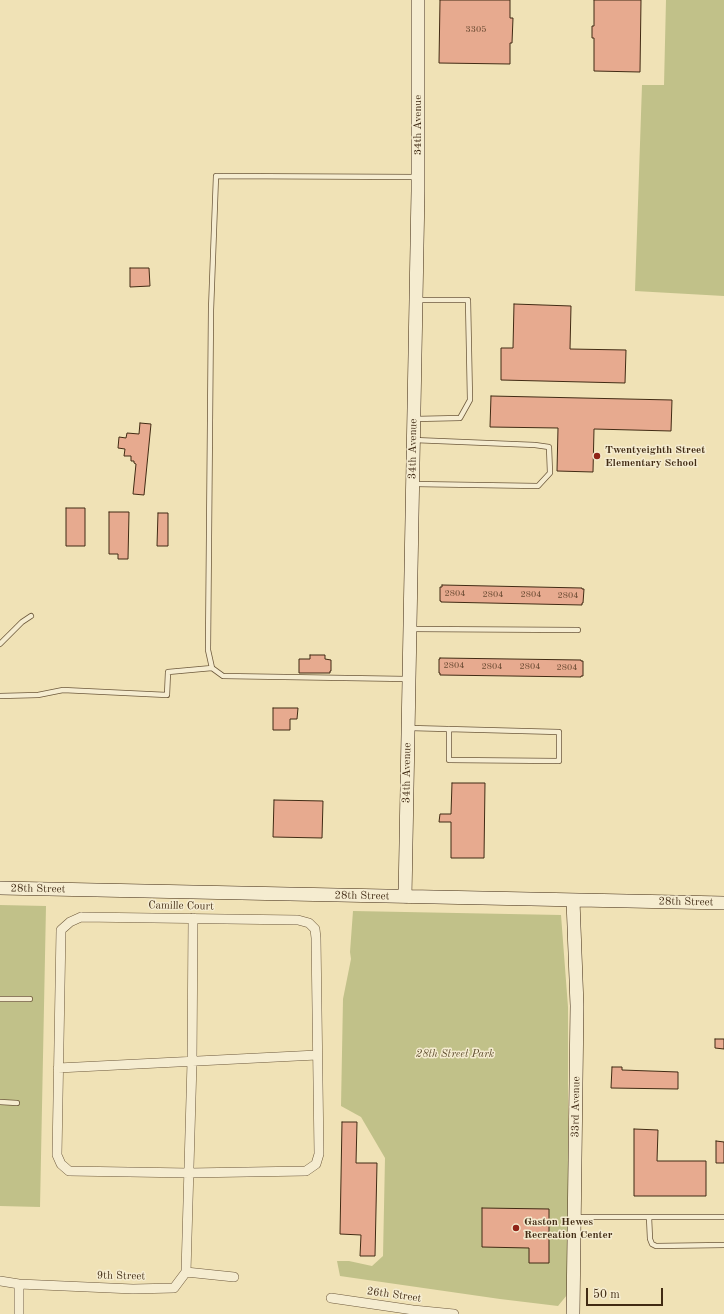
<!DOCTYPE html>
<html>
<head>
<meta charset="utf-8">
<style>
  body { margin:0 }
  #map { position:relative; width:724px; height:1314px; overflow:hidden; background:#f0e2b6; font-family:"Old Standard TT",serif }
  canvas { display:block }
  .scale { position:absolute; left:586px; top:1288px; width:77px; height:18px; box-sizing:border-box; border:2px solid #412b14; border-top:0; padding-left:5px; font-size:12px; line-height:14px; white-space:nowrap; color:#412b14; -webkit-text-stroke:3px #f5ecd0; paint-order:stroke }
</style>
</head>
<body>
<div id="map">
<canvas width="724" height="1314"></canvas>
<div class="scale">50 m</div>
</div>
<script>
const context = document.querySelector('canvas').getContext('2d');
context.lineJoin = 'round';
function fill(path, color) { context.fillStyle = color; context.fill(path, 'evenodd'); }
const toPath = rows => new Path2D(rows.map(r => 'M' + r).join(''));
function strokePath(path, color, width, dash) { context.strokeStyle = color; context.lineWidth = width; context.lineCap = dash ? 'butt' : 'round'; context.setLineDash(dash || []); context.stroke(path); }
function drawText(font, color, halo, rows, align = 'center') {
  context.font = font + ' "Old Standard TT",serif'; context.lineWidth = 3; context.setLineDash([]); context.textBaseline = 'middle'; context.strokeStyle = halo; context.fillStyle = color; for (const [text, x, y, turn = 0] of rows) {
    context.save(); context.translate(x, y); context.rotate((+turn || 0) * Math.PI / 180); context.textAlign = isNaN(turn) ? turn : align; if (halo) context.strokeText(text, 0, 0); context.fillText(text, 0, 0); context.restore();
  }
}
fill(toPath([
  [666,0,724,0,724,296,635,291,642,85,664,85],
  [0,905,46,906,40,1207,0,1206],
  [353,911,561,915,568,1007,568,1262,567,1295,558,1306,500,1299,340,1276,337,1261,349,1261,372,1266,383,1256,385,1158,361,1117,341,1106,343,999,351,959,350,952]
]), '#c1c189');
const building = toPath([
  [440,0,510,0,510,18,513,18,512,43,510,43,510,64,439,63,440,0],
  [594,0,641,0,640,72,594,71,594,38,592,38,592,26,594,26,594,0],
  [130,268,149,268,150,286,130,287,130,268],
  [514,304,571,306,570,349,626,350,625,383,501,380,501,348,513,348,514,304],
  [491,396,672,400,671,431,594,429,593,472,557,471,558,428,490,427,491,396],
  [140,423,151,424,144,495,133,494,136,464,134,463,134,461,131,461,131,456,124,456,125,449,118,448,119,437,126,438,127,433,139,434,140,423],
  [66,508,85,508,85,546,66,546,66,508],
  [109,512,129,512,128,559,118,559,118,554,109,554,109,512],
  [158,513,168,513,168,546,157,546,158,513],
  [442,585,582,588,582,589,584,589,583,603,582,603,582,605,441,602,441,601,440,601,440,587,442,587,442,585],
  [310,655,325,655,325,659,331,660,331,671,330,671,330,673,299,673,299,659,310,659,310,655],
  [440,658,581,660,581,661,583,661,583,676,581,676,581,677,440,675,440,673,439,673,439,659,440,659,440,658],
  [273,708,298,708,297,719,290,719,290,730,273,730,273,708],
  [452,783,485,783,484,858,451,858,451,822,439,822,440,814,451,814,452,783],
  [274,800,323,801,322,838,273,837,274,800],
  [715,1039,724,1039,724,1049,715,1048,715,1039],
  [612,1067,622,1067,622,1070,678,1072,678,1089,611,1088,612,1067],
  [342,1122,357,1122,356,1163,377,1163,375,1256,360,1256,361,1235,340,1234,342,1122],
  [634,1129,658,1130,657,1161,706,1161,706,1196,634,1196,634,1129],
  [716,1141,724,1142,724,1163,716,1163,716,1141],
  [482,1208,549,1209,549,1263,529,1263,529,1248,482,1247,482,1208]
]);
fill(building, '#e7aa8f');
strokePath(building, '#412b14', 1);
const lane = toPath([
  [415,419,460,418,470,400,468,300,416,300],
  [414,484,538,486,550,473,549,447,535,445,414,440],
  [412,629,578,630],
  [0,644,22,622,31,616],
  [407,679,223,676,212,668,208,650,211,310,216,176,417,177],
  [0,696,38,695,63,690,167,695,168,672,212,668],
  [410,728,559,732,559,761,449,760,449,729],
  [0,999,30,999],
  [0,1102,17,1103],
  [576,1217,724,1217],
  [649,1217,650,1239,652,1244,656,1246,724,1245]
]);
const street = toPath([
  [81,917,298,920,309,923,315,929,316,938,319,1154,316,1164,306,1171,189,1173,69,1171,61,1164,57,1155,61,930,70,922,81,917],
  [58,1068,317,1055],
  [186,1272,192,1062,193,918],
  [0,1281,19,1284,133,1289,174,1288,186,1272,234,1277],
  [331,1298,413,1310,454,1314],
  [19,1314,19,1284]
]);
const secondary = toPath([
  [0,888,724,903],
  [405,897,418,191,418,0],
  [573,900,577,1006,573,1314]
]);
strokePath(lane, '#6d593c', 6);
strokePath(street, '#6d593c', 10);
strokePath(secondary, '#412b14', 14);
strokePath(lane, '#f5ecd0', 4.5);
strokePath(street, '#f5ecd0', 9);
strokePath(secondary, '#f5ecd0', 13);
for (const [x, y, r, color] of [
  [597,456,4,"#8f2418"],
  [516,1228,4,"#8f2418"]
]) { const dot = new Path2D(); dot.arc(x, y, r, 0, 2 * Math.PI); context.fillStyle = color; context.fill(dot); strokePath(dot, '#f5ecd0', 1.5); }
drawText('9px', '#6a4b33', null, [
  ["3305",476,30],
  ["2804",455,594],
  ["2804",493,595],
  ["2804",531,595],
  ["2804",568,596],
  ["2804",454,666],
  ["2804",492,667],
  ["2804",530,667],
  ["2804",567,668]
]);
drawText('11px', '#412b14', '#f5ecd0', [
  ["34th Avenue",418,125,-90],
  ["34th Avenue",413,449,-89],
  ["34th Avenue",407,773,-89],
  ["28th Street",38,889,1],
  ["28th Street",362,896,1],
  ["28th Street",686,902,1],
  ["Camille Court",181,906,1],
  ["33rd Avenue",576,1107,-89],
  ["9th Street",121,1276,1],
  ["26th Street",394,1295,8]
]);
drawText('bold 11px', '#412b14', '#f5ecd0', [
  ["Twentyeighth Street",605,450],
  ["Elementary School",605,463],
  ["Gaston Hewes",524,1222],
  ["Recreation Center",524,1235]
], 'left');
drawText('italic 11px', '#615031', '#f5ecd0', [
  ["28th Street Park",455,1054]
]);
</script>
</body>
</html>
